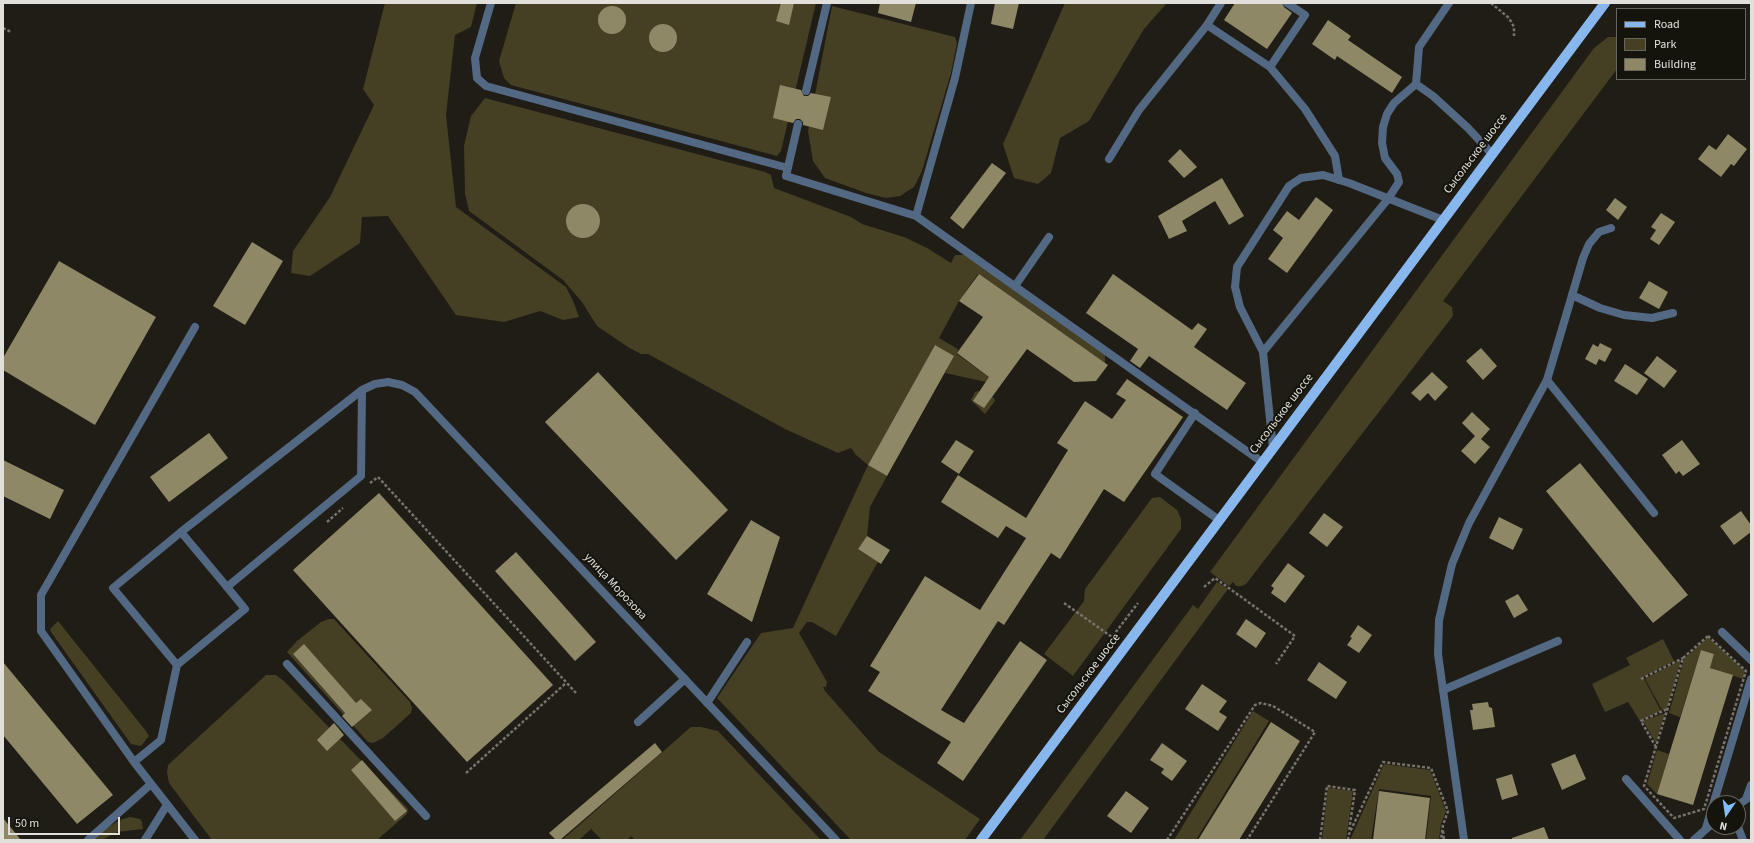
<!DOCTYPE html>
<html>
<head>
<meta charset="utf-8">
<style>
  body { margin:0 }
  #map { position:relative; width:1754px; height:843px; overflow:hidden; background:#1f1d15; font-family:"Source Sans 3",sans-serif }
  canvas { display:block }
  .frame { position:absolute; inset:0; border:4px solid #e1e0da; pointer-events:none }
  .legend { position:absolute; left:1616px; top:8px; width:130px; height:72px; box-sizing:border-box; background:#15140c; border:1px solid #67665e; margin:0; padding:5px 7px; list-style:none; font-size:12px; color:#e1e0da }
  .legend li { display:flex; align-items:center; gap:8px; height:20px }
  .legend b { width:20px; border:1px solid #67665e }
  .north { position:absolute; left:1706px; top:795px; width:40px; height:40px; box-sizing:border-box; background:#15140c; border:1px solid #67665e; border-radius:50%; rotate:193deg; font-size:11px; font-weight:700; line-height:16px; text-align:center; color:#e1e0da }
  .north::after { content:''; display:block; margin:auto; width:14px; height:18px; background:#84bcfb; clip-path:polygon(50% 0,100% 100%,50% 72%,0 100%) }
  .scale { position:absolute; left:8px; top:817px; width:112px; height:18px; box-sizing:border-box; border:2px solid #e1e0da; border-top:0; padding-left:5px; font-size:12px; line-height:14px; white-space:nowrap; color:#e1e0da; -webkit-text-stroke:3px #15140c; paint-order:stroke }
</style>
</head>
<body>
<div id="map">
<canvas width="1754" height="843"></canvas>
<div class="frame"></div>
<ul class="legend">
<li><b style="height:5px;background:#88b7ed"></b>Road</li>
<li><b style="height:11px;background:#453f24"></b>Park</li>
<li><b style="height:11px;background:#8f8866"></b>Building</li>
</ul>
<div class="north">N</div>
<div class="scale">50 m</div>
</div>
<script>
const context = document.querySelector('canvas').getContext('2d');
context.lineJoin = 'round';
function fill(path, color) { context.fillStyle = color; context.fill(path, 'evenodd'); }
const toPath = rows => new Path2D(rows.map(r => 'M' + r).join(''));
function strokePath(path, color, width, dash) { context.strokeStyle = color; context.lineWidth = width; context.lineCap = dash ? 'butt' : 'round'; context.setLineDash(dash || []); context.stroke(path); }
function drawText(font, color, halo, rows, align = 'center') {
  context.font = font + ' "Source Sans 3",sans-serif'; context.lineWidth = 4; context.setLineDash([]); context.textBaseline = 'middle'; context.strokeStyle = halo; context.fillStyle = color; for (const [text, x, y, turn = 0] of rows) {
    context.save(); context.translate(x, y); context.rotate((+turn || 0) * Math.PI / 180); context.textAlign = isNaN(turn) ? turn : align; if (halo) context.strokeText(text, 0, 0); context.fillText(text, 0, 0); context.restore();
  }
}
fill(toPath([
  [385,3,477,3,471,27,455,35,446,115,456,207,566,287,574,303,579,317,563,320,540,311,504,322,456,315,388,216,362,217,360,243,310,276,291,273,293,251,330,197,374,105,363,89],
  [516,3,816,3,781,151,777,156,511,85,504,78,499,61],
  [1065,3,1167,3,1144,29,1089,121,1060,138,1051,173,1038,184,1014,178,1003,144],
  [832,6,955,37,957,43,951,73,922,171,914,187,900,196,886,198,866,193,825,178,813,161,808,131],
  [1608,37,1617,37,1617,69,1443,301,1452,307,1453,316,1246,584,1242,586,1236,586,1233,582,1229,586,1210,572,1594,48],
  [485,98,765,172,771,175,774,188,851,217,862,224,904,237,927,248,951,263,955,255,965,255,1105,354,1105,363,978,274,959,301,939,338,958,349,957,354,1000,385,945,373,947,370,943,367,948,353,935,345,868,465,887,476,870,507,867,536,858,549,878,562,836,636,812,622,807,622,799,633,827,682,826,687,823,687,825,691,879,752,980,819,965,840,851,840,717,698,761,633,793,628,868,465,856,455,851,448,838,453,785,429,648,354,641,354,628,347,597,326,582,302,563,280,469,211,465,193,464,146,471,116],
  [978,391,994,398,995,401,985,414,971,400,975,392],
  [1160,497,1177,510,1181,519,1181,529,1073,676,1044,654,1084,601,1085,589,1152,498],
  [1217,582,1228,589,1043,840,1020,840,1193,605,1198,609],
  [329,619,334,619,410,702,412,708,411,713,383,738,373,743,368,742,287,652,297,641,321,622],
  [58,621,146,731,149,736,141,746,131,744,51,632,50,629],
  [1708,637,1745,671,1743,679,1710,668,1714,654,1701,650,1680,717,1669,713,1684,659],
  [1663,639,1674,661,1643,677,1661,711,1640,721,1628,702,1605,712,1592,684,1630,665,1626,658],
  [1681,660,1667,708,1662,710,1645,679],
  [266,675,276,675,285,682,408,809,407,814,377,840,212,840,169,783,167,773,168,765],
  [1253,711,1269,721,1196,840,1174,840],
  [1665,713,1656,743,1643,721],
  [691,727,701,727,718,731,821,840,635,840,631,836,627,840,602,840,591,829,579,840,562,840],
  [1657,750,1669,754,1657,794,1647,784],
  [1384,764,1430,770,1446,811,1441,824,1439,840,1426,840,1431,796,1379,789,1371,840,1350,840],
  [1328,788,1353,791,1346,840,1322,840],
  [130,817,140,819,142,822,143,829,117,832,102,840,92,840,105,829,120,820]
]), '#453f24');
fill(toPath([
  [781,3,794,3,789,25,776,21],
  [880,3,916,3,911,22,878,13],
  [995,3,1019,3,1013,29,991,24],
  [1235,3,1282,3,1284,7,1292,13,1267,49,1224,20],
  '598 20a14 14 0 1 1 28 0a14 14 0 1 1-28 0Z',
  [1328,20,1351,36,1348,40,1402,77,1392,93,1337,56,1335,60,1312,44],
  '649 38a14 14 0 1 1 28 0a14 14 0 1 1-28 0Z',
  [780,85,801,90,804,96,808,96,811,93,831,97,823,130,803,125,803,122,800,119,796,119,793,123,773,118],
  [1728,134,1747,149,1734,166,1731,164,1721,177,1698,159,1709,145,1716,150],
  [1180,149,1197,167,1184,178,1168,161],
  [992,163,1006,173,963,229,950,218],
  [1222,178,1244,216,1229,225,1215,201,1182,221,1187,231,1169,239,1158,216],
  [1316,197,1333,210,1287,273,1268,259,1283,238,1273,230,1287,211,1299,220],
  [1615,198,1627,207,1618,220,1606,210],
  '566 221a17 17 0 1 1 34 0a17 17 0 1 1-34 0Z',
  [1661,213,1675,222,1659,245,1650,239,1656,230,1651,227],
  [252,242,283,261,245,325,213,306],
  [59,261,156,317,95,425,3,370,3,358],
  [979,274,1108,365,1096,381,1074,382,1027,349,984,408,973,401,989,377,957,353,983,317,959,301],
  [1113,274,1192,330,1198,323,1207,329,1194,347,1246,383,1227,410,1149,356,1140,368,1130,361,1138,349,1086,313],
  [1649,281,1668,292,1659,309,1639,298],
  [1600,343,1612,349,1605,362,1599,359,1596,365,1585,359,1593,344,1598,347],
  [935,345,954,356,887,476,868,465],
  [1481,348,1497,366,1483,380,1466,361],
  [1657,356,1677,371,1664,388,1644,373],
  [1625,364,1648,379,1637,395,1614,381],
  [598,372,728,510,676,560,545,422],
  [1432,372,1448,387,1435,401,1428,393,1420,401,1411,393],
  [1127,379,1183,417,1124,502,1104,489,1060,559,1051,553,1004,625,998,621,941,710,964,723,1020,641,1047,660,963,781,937,763,951,742,868,691,880,672,870,666,925,576,980,610,1026,538,1006,526,998,538,941,502,958,475,1026,518,1068,450,1057,443,1085,401,1112,419,1126,400,1116,394],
  [1472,412,1490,429,1481,439,1490,447,1475,464,1461,451,1475,436,1462,423],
  [209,433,228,458,169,502,150,477],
  [956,440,974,451,959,474,941,462],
  [1682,440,1700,464,1683,476,1679,471,1676,474,1662,455],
  [3,460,64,490,50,519,3,496],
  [1580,463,1688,595,1653,623,1546,491],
  [379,493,553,685,467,762,293,570],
  [1741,511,1751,525,1751,532,1734,545,1720,526],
  [1324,513,1343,527,1327,547,1309,533],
  [1499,517,1523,529,1513,550,1489,538],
  [751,520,780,537,752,622,707,594],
  [867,536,890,550,881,564,858,549],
  [516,552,596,642,575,661,495,571],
  [1288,563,1305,576,1285,603,1271,593,1274,588,1271,586],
  [1518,594,1528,610,1514,618,1505,601],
  [1246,619,1266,633,1256,648,1236,634],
  [1358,625,1372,635,1359,653,1347,645,1352,638,1350,637],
  [304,644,356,703,361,699,372,710,352,727,342,716,345,713,293,654],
  [1701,650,1714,654,1710,668,1733,675,1693,805,1657,794],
  [3,662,113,795,77,824,3,735],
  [1319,662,1347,682,1336,699,1307,680],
  [1202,684,1227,701,1219,712,1227,717,1218,731,1185,709],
  [1488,702,1489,707,1492,708,1495,727,1473,730,1470,710,1473,710,1472,704],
  [1271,722,1300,741,1239,840,1198,840],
  [334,723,344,735,327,751,317,740],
  [655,743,662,752,560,840,556,840,549,833],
  [1162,743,1187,761,1172,781,1161,773,1164,769,1150,760],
  [1575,754,1586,779,1562,790,1551,764],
  [362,760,407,811,395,821,351,770],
  [1512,774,1518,795,1502,800,1496,779],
  [1126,791,1149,808,1131,833,1107,816],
  [1379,791,1430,798,1425,840,1373,840],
  [3,818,21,840,3,840],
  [1544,827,1549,840,1512,840,1512,838]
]), '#8f8866');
strokePath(toPath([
  [1491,3,1509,18,1514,27,1514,36],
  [3,28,11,32],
  [370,483,378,477,576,693],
  [327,522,343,508],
  [1204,587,1215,578,1295,636,1276,664],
  [1064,603,1112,637,1138,603],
  [1708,636,1746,671,1704,809,1674,818,1644,786,1683,658,1708,636],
  [1641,679,1683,658],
  [1656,747,1641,721,1667,709],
  [466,773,566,683],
  [1443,831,1444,840],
  [1167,840,1255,705,1261,703,1273,706,1315,732,1247,840],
  [1320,840,1327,786,1355,790,1349,831],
  [1348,840,1349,834,1383,762,1431,768,1448,811,1443,825,1441,840]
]), '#75736c', 2.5, [3, 2]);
strokePath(toPath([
  [491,3,475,58,477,78,486,86,788,168],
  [1221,3,1207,25,1270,67,1305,109,1335,156,1339,180],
  [1270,67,1305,15,1287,3],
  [1416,84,1419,47,1449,3],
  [806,91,827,3],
  [798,124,786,176,916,216,1262,462],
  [1109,159,1139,110,1207,25],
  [916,216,955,78,971,3],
  [1015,286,1049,237],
  [1572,295,1600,308,1624,315,1652,318,1673,313],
  [1263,352,1388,199,1399,182,1397,174,1385,158,1382,143,1383,127,1387,114,1394,103,1416,84,1433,96,1468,128,1492,154],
  [1547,380,1654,513],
  [1195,413,1155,474,1219,520],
  [1273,448,1263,352,1240,307,1235,287,1237,267,1289,186,1301,178,1323,175,1349,183,1443,220],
  [1722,632,1751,660],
  [287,664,426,816],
  [177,665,113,588,181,532],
  [1443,690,1558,641],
  [707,703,747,642],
  [638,722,685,679],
  [134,762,161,740,177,665,245,609,227,587],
  [1626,779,1680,840],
  [1746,799,1751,785],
  [1738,827,1743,840],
  [1706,828,1751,679],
  [88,840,151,784],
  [145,840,167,805],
  [195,840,134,762,41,631,41,595,195,327]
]), '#536983', 8);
strokePath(toPath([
  [362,390,361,476,227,587,181,532,362,390,375,384,388,382,402,385,415,392,836,840],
  [1738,805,1751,796],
  [1464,840,1438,654,1439,620,1452,564,1469,523,1547,380,1583,258,1589,244,1599,232,1611,228],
  [1694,840,1714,822]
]), '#536983', 8);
strokePath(toPath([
  [981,840,1605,3]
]), '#88b7ed', 10);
drawText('12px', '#e1e0da', '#15140c', [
  ["Сысольское шоссе",1476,154,-53],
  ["Сысольское шоссе",1282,414,-53],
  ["улица Морозова",615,587,47],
  ["Сысольское шоссе",1089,674,-53]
]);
</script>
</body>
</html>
